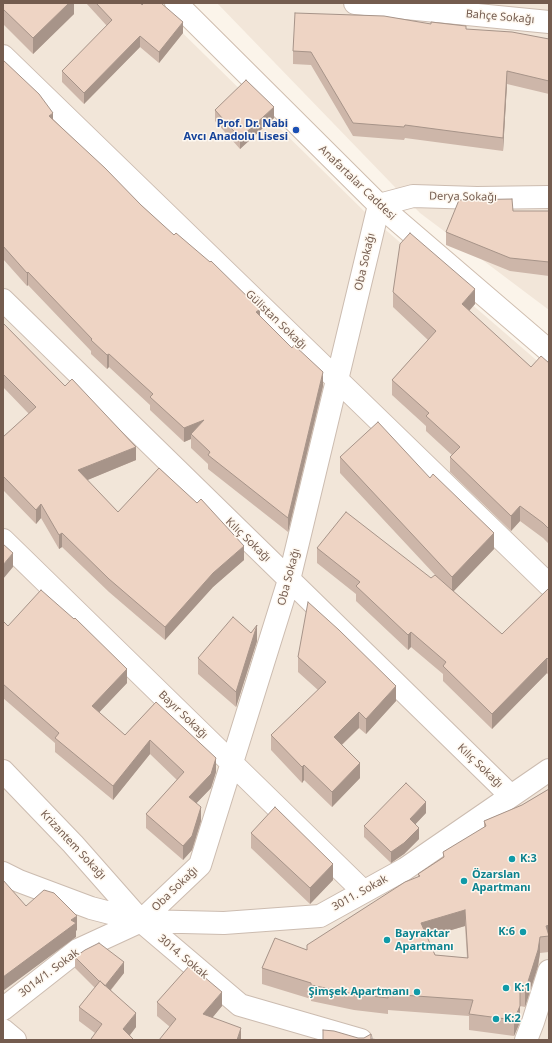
<!DOCTYPE html>
<html>
<head>
<meta charset="utf-8">
<style>
  body { margin:0 }
  #map { position:relative; width:552px; height:1043px; overflow:hidden; background:#fbf4ea; font-family:"Noto Sans",sans-serif }
  canvas { display:block }
  .frame { position:absolute; inset:0; border:4px solid #745c4f; pointer-events:none }
</style>
</head>
<body>
<div id="map">
<canvas width="552" height="1043"></canvas>
<div class="frame"></div>
</div>
<script>
const context = document.querySelector('canvas').getContext('2d');
context.lineJoin = 'round';
function fill(path, color) { context.fillStyle = color; context.fill(path, 'evenodd'); }
const toPath = rows => new Path2D(rows.map(r => 'M' + r).join(''));
function strokePath(path, color, width, dash) { context.strokeStyle = color; context.lineWidth = width; context.lineCap = dash ? 'butt' : 'round'; context.setLineDash(dash || []); context.stroke(path); }
function drawText(font, color, halo, rows, align = 'center') {
  context.font = font + ' "Noto Sans",sans-serif'; context.lineWidth = 3; context.setLineDash([]); context.textBaseline = 'middle'; context.strokeStyle = halo; context.fillStyle = color; for (const [text, x, y, turn = 0] of rows) {
    context.save(); context.translate(x, y); context.rotate((+turn || 0) * Math.PI / 180); context.textAlign = isNaN(turn) ? turn : align; if (halo) context.strokeText(text, 0, 0); context.fillText(text, 0, 0); context.restore();
  }
}
fill(toPath([
  [3,3,152,3,366,213,549,371,549,1040,3,1040],
  [217,3,549,3,549,310,420,213]
]), '#f2e6d9');
const street = toPath([
  [355,3,549,22],
  [3,56,549,585],
  [3,300,511,796],
  [3,540,363,891],
  [3,771,73,844,141,921],
  [3,873,19,881,91,908,141,921,240,1005,361,1040],
  [141,921,224,923,320,916,405,869,549,770],
  [3,1009,78,950,141,921,200,865,289,580,379,205,413,196,477,198,549,197],
  [3,1030,15,1040],
  [526,1040,533,1022,549,971]
]);
const secondary = toPath([
  [176,3,379,205,549,351]
]);
strokePath(street, '#ccbcb0', 24);
strokePath(secondary, '#cfbdae', 24);
strokePath(street, '#fff', 22);
strokePath(secondary, '#fff', 22);
fill(toPath([
  [3,3,74,3,74,14,33,54,3,24],
  [86,3,141,3,183,33,159,63,140,47,84,104,62,82,62,71,107,26],
  [466,29,549,39,549,94,507,84,503,151,405,138,404,140,353,136,311,65,293,64,293,51],
  [3,60,53,119,141,205,260,316,323,386,288,532,208,469,208,464,191,448,191,439,184,442,150,410,150,405,109,367,107,369,91,354,91,351,28,285,27,286,3,259],
  [215,110,274,118,240,149,215,121],
  [513,211,549,211,549,276,510,271,446,245,446,232],
  [393,292,475,304,469,311,531,367,549,363,549,544,543,538,520,521,511,531,450,472,450,457,452,455,426,431,426,426,392,395,392,380,428,340,393,307],
  [3,323,136,460,87,480,118,512,244,560,213,587,165,640,109,592,62,547,59,549,41,518,36,524,4,491,3,490,3,437,29,414,3,387],
  [340,457,494,549,453,591,502,634,549,588,549,676,547,673,492,729,443,681,443,674,411,647,408,650,356,601,356,594,317,563,317,548,431,578,436,576,340,473],
  [3,621,8,626,127,683,99,712,125,735,156,702,216,772,211,788,196,803,201,821,192,850,183,860,146,828,146,814,177,780,150,754,113,800,55,752,55,743,3,698],
  [257,641,236,707,198,674,198,658],
  [298,657,396,701,366,734,359,728,342,745,360,778,332,807,304,780,302,783,271,750,271,735,318,690,298,672],
  [549,789,549,952,540,953,538,966,525,1007,520,1006,520,1022,514,1036,469,1030,469,1016,388,1010,388,1014,354,1010,311,1001,311,999,262,984,262,968,307,950,418,877,418,874,443,857,443,852,484,828,484,821,522,805],
  [465,926,467,958,435,955,427,937],
  [426,813,415,824,419,839,404,854,391,863,364,837,364,826],
  [251,833,333,880,310,904,251,848],
  [75,957,124,973,111,990,136,1027,130,1035,134,1040,91,1040,91,1039,95,1033,79,1021,79,1007,95,988,75,968],
  [157,1002,222,1006,212,1018,241,1040,170,1027,157,1016]
]), '#cdb6a9');
fill(toPath([
  [69,3,74,3,74,14,33,54,33,38],
  [183,22,183,33,159,63,159,52],
  [140,36,140,47,84,104,84,93],
  [507,71,507,84,503,151,503,138],
  [274,107,274,118,240,149,240,138],
  [53,113,53,126,49,116],
  [28,272,28,285,27,286,27,273],
  [475,289,475,304,462,319,462,304],
  [260,309,260,322,256,312],
  [109,354,109,367,107,369,107,355],
  [323,372,323,386,288,532,288,518],
  [204,420,191,434,191,439,184,442,184,428],
  [136,447,136,460,78,484,78,470],
  [41,504,41,518,36,524,36,510],
  [520,506,520,521,511,531,511,516],
  [62,533,62,547,59,549,59,535],
  [494,533,494,549,452,593,452,577],
  [244,546,244,560,213,587,165,640,165,627,213,573],
  [13,553,13,567,3,579,3,565],
  [257,625,257,641,236,707,236,692],
  [411,632,411,647,408,650,408,635],
  [547,658,547,673,492,729,492,714],
  [127,669,127,683,92,720,92,706],
  [396,686,396,701,366,734,366,719],
  [359,712,359,728,334,752,334,737],
  [150,740,150,754,113,800,113,786],
  [216,758,216,772,211,788,189,811,189,797],
  [360,763,360,778,332,807,332,792],
  [304,765,304,780,302,783,302,767],
  [426,802,426,813,410,830,410,819],
  [201,807,201,821,192,850,183,860,183,846],
  [419,828,419,839,404,854,391,863,391,852],
  [333,864,333,880,310,904,310,888],
  [465,910,465,926,421,939,421,923],
  [77,916,77,930,76,931,76,937,3,991,3,977,71,920],
  [549,925,549,936,546,926],
  [540,937,540,953,538,966,525,1007,525,991],
  [124,962,124,973,104,998,104,987],
  [520,990,520,1022,514,1036,514,1020],
  [222,992,222,1006,203,1029,203,1014],
  [136,1013,136,1027,126,1040,123,1029],
  [241,1028,241,1040,237,1040]
]), '#a79489');
const building = toPath([
  [3,3,69,3,33,38,3,9,3,3],
  [96,3,141,3,142,5,144,3,161,3,183,22,159,52,140,36,84,93,62,71,112,20,96,3],
  [295,13,384,16,431,24,431,22,466,26,466,29,512,32,549,39,549,81,507,71,503,138,405,125,404,127,353,123,311,52,293,51,295,13],
  [3,60,39,94,53,113,49,116,105,168,141,205,174,235,176,233,210,262,211,261,260,309,256,312,292,348,294,345,323,372,288,518,208,455,210,452,191,434,204,420,184,428,150,397,153,394,109,354,107,355,91,340,92,339,28,272,27,273,3,246,3,60],
  [246,80,274,107,240,138,215,110,246,80],
  [512,199,513,211,549,211,549,262,510,258,446,232,459,200,512,199],
  [410,233,475,289,462,304,531,367,541,356,549,363,549,529,543,523,520,506,511,516,450,457,460,447,426,416,429,413,392,380,436,331,393,292,400,244,410,233],
  [3,323,65,386,72,379,136,447,78,470,118,512,159,468,197,503,201,499,244,546,213,573,165,627,109,579,62,533,59,535,41,504,36,510,4,477,3,476,3,437,36,407,3,374,3,323],
  [378,422,430,478,433,474,494,533,452,577,340,457,378,422],
  [346,512,431,578,435,575,502,634,549,588,549,660,547,658,492,714,443,666,446,662,411,632,408,635,356,586,360,582,317,548,346,512],
  [3,544,13,553,3,565,3,544],
  [41,590,74,619,75,618,127,669,92,706,125,735,156,702,216,758,211,774,189,797,201,807,192,836,183,846,146,814,184,772,150,740,113,786,55,738,59,733,3,684,3,621,8,626,41,590],
  [308,602,339,630,396,686,366,719,359,712,334,737,360,763,332,792,304,765,302,767,271,735,326,682,298,657,308,602],
  [233,617,251,633,257,625,236,692,198,658,233,617],
  [406,783,426,802,410,819,419,828,404,843,391,852,364,826,406,783],
  [549,789,549,925,546,926,549,936,540,937,538,950,525,991,520,990,520,1006,514,1020,469,1014,473,1000,388,994,388,998,354,994,311,985,311,983,262,968,275,938,307,950,307,945,405,882,420,876,418,874,444,857,443,852,486,826,484,821,522,805,549,789],
  [465,910,468,958,435,955,421,923,465,910],
  [275,807,333,864,310,888,251,833,275,807],
  [3,880,26,906,44,890,54,893,77,916,71,920,76,923,3,977,3,880],
  [99,943,124,962,105,986,100,981,100,982,75,957,85,950,99,943],
  [190,965,222,992,203,1014,241,1028,237,1040,159,1040,176,1019,157,1002,190,965],
  [100,981,136,1013,123,1029,134,1040,93,1040,91,1039,102,1024,79,1007,100,981],
  [323,1030,334,1031,358,1038,364,1038,371,1034,371,1039,380,1040,323,1040,323,1030]
]);
fill(building, '#eed4c4');
strokePath(building, '#a79489', 1);
for (const [x, y, r, color] of [
  [296,130,4,"#1a4fb4"],
  [512,859,4,"#0f9aa8"],
  [464,881,4,"#0f9aa8"],
  [523,932,4,"#0f9aa8"],
  [387,940,4,"#0f9aa8"],
  [506,988,4,"#0f9aa8"],
  [417,992,4,"#0f9aa8"],
  [496,1019,4,"#0f9aa8"]
]) { const dot = new Path2D(); dot.arc(x, y, r, 0, 2 * Math.PI); context.fillStyle = color; context.fill(dot); strokePath(dot, '#fef8f0', 1.5); }
drawText('11px', '#745c4f', '#fef8f0', [
  ["Bahçe Sokağı",500,17,5],
  ["Anafartalar Caddesi",357,183,44],
  ["Derya Sokağı",463,197,1],
  ["Oba Sokağı",365,262,-77],
  ["Gülistan Sokağı",276,320,44],
  ["Kılıç Sokağı",248,540,44],
  ["Oba Sokağı",289,577,-75],
  ["Bayır Sokağı",183,715,44],
  ["Kılıç Sokağı",480,766,44],
  ["Krizantem Sokağı",73,845,47],
  ["Oba Sokağı",175,889,-44],
  ["3011. Sokak",360,893,-29],
  ["3014. Sokak",183,957,40],
  ["3014/1. Sokak",49,973,-37]
]);
drawText('bold 11px', '#164399', '#fef8f0', [
  ["Prof. Dr. Nabi",288,124],
  ["Avcı Anadolu Lisesi",288,137]
], 'right');
drawText('bold 11px', '#0d838f', '#fef8f0', [
  ["K:3",520,859],
  ["Özarslan",472,875],
  ["Apartmanı",472,888],
  ["K:6",515,932,"right"],
  ["Bayraktar",395,934],
  ["Apartmanı",395,947],
  ["K:1",514,988],
  ["Şimşek Apartmanı",409,992,"right"],
  ["K:2",504,1019]
], 'left');
</script>
</body>
</html>
